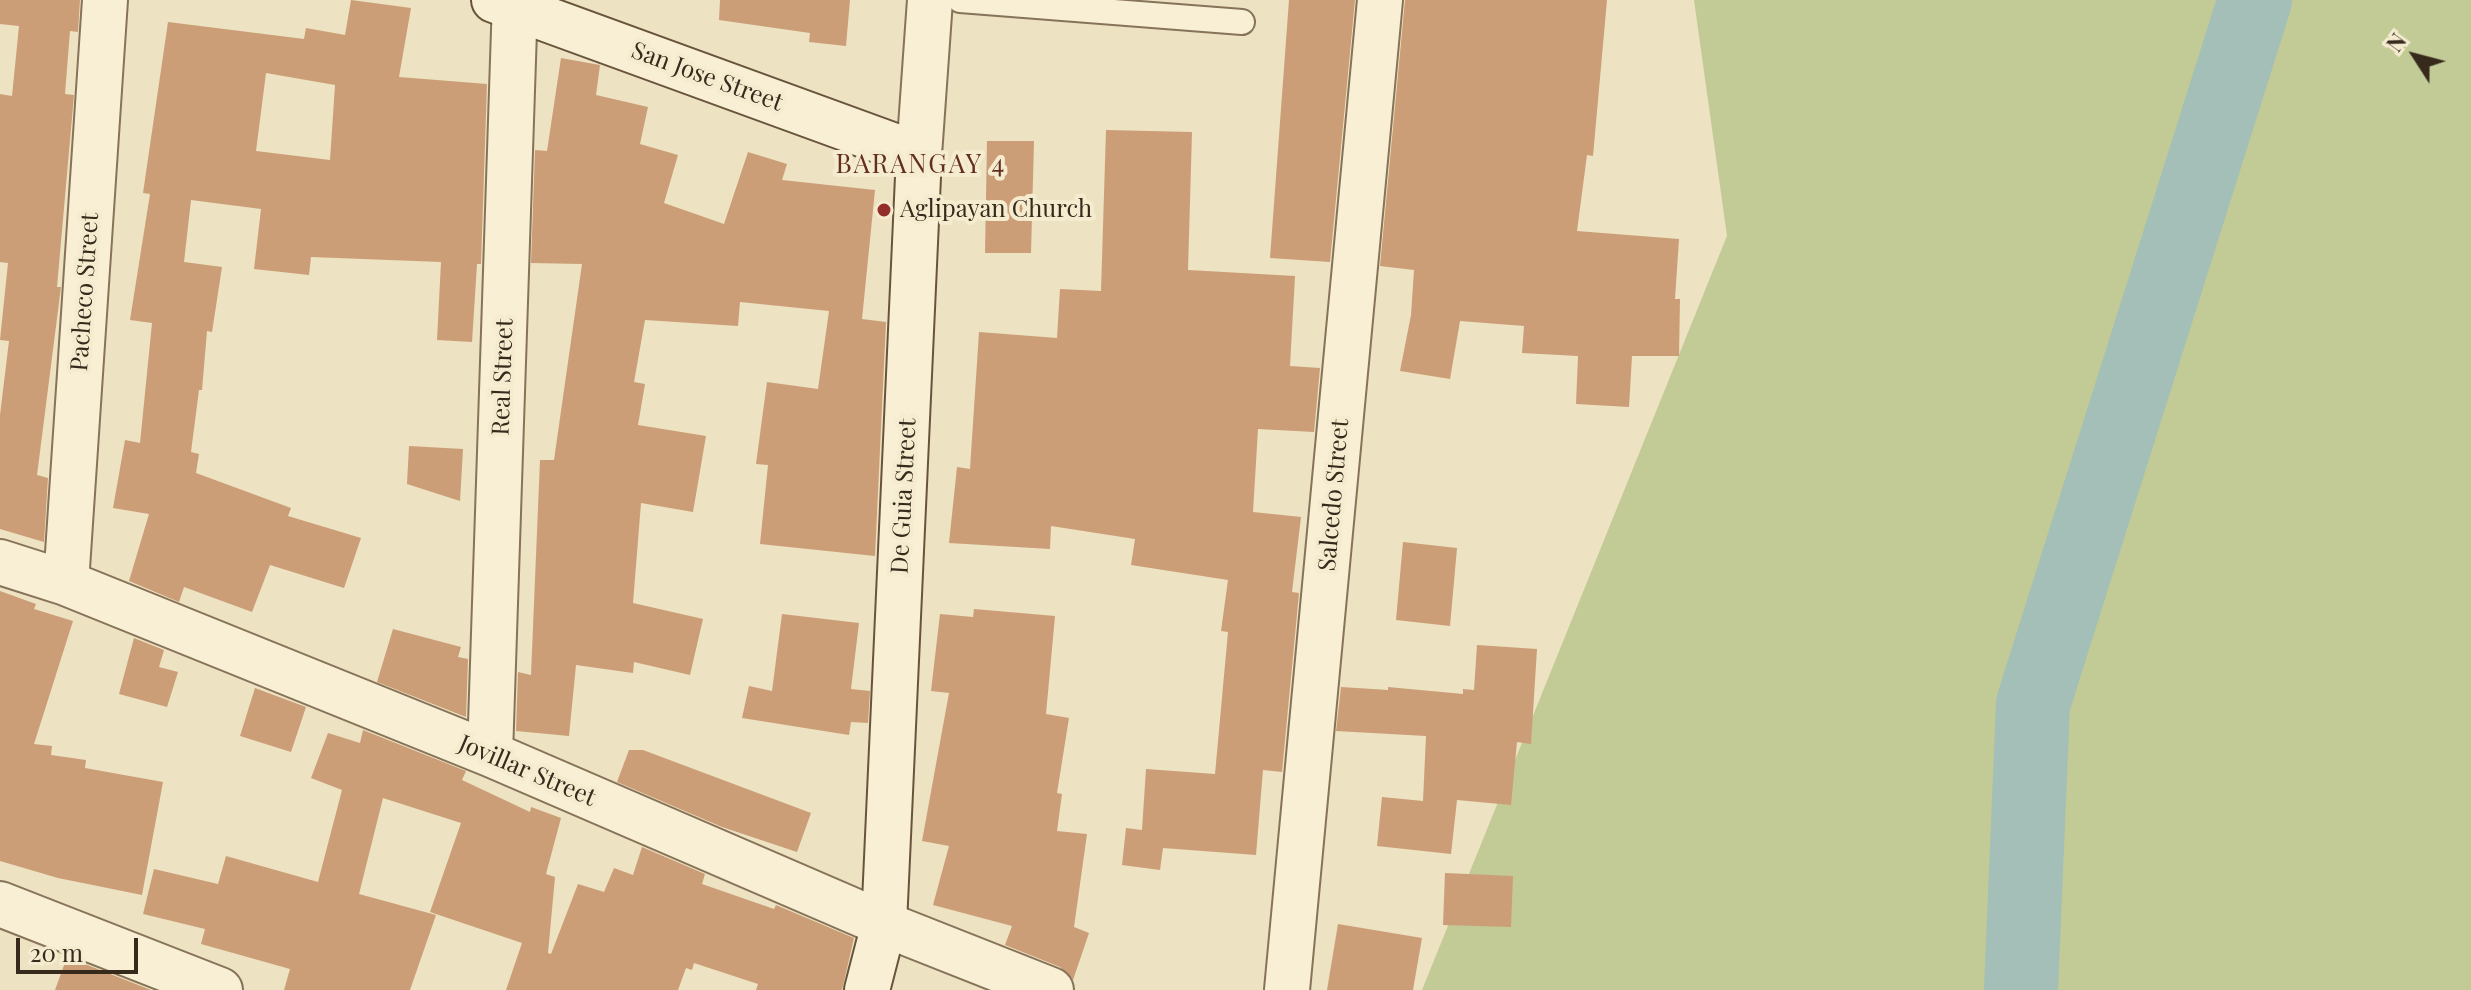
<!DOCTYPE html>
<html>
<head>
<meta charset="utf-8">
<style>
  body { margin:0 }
  #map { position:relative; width:2471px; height:990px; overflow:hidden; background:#ede2c1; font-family:"Playfair Display",serif }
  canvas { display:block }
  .north { position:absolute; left:2375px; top:16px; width:80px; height:80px; -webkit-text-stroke:6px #f5ecd0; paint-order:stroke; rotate:306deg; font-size:22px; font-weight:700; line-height:32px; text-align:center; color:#362a1d }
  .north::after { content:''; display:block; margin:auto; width:28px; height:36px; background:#362a1d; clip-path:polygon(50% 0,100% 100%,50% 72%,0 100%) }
  .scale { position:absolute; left:16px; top:938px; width:122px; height:36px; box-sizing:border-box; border:4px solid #362a1d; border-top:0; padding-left:10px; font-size:24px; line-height:28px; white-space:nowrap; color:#362a1d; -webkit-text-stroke:6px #f5ecd0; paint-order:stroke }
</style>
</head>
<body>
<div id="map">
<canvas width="2471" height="990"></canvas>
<div class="north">N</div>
<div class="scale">20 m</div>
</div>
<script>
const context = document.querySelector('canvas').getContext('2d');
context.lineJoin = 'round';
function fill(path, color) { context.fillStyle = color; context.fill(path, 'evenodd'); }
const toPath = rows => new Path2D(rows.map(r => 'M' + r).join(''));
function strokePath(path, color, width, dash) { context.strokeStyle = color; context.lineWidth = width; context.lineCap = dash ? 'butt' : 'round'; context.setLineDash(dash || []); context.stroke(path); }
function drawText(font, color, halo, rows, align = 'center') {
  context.font = font + ' "Playfair Display",serif'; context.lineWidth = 8; context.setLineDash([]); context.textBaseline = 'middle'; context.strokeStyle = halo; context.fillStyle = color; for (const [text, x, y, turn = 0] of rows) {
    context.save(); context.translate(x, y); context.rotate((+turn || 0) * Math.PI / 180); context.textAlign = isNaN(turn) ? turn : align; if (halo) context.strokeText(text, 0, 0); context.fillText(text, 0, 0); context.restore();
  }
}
fill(toPath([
  [1694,0,2471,0,2471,990,1422,990,1727,236]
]), '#c2cb95');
strokePath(toPath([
  [2021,990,2033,704,2255,0]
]), '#a3bfb8', 74);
fill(toPath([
  [0,0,80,0,78,32,70,31,65,94,74,95,57,287,61,287,37,475,48,478,44,542,0,529,0,415,9,341,0,340,8,263,0,262,0,94,12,96,19,26,0,24],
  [351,0,411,8,399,77,487,84,481,264,477,264,472,342,437,340,441,262,311,257,309,275,254,269,261,209,191,200,184,262,222,267,212,332,207,331,202,390,199,390,191,452,199,454,196,473,291,508,288,516,361,538,344,588,270,565,252,612,184,587,179,602,129,581,149,514,113,508,125,440,140,443,152,323,130,320,150,194,143,193,168,22,304,39,306,28,345,35],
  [266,73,335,85,330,160,256,151],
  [720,0,850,0,846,46,809,42,810,33,719,20],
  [1289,0,1355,0,1330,262,1270,258],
  [1405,0,1607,0,1593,156,1587,155,1577,231,1679,239,1675,299,1680,299,1679,356,1632,356,1629,407,1576,404,1578,356,1522,353,1524,326,1460,321,1450,379,1400,371,1411,315,1414,270,1380,266],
  [561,58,600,65,596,95,648,107,640,144,678,155,664,203,724,224,748,152,787,164,782,180,875,190,862,319,886,322,875,556,760,544,768,465,756,464,767,382,818,389,829,311,740,302,738,326,645,320,634,382,645,384,638,425,706,436,693,512,641,503,633,603,703,619,690,675,634,662,633,673,576,665,569,736,516,731,518,672,531,675,540,460,554,460,582,264,531,263,535,150,547,151],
  [1106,130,1192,132,1188,270,1295,276,1290,366,1320,368,1314,432,1258,429,1253,512,1301,517,1292,592,1299,593,1282,772,1263,770,1256,855,1163,848,1160,870,1122,865,1126,828,1142,830,1146,769,1215,774,1228,632,1221,631,1228,580,1131,565,1135,539,1051,526,1050,549,949,543,957,467,970,469,979,332,1057,338,1060,289,1101,291],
  [987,141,1034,141,1031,253,985,253],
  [409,446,463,449,460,501,407,484],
  [1403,542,1457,548,1450,626,1396,620],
  [0,591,36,604,34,609,73,621,34,744,52,746,51,755,86,760,85,768,163,782,142,895,58,878,0,861],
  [974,609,1055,616,1046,714,1069,718,1057,793,1062,794,1057,831,1087,834,1074,927,1089,933,1073,980,1060,967,1005,945,1012,926,933,905,949,846,922,841,949,693,931,691,940,614,973,617],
  [782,614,859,623,851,689,870,691,868,723,851,722,849,735,742,718,749,686,772,691],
  [393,629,461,647,458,657,468,659,466,717,377,682],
  [134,638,164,650,159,667,178,672,167,707,119,694],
  [1477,645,1537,649,1531,744,1517,742,1511,805,1457,800,1451,854,1377,846,1382,797,1423,801,1426,736,1336,731,1341,687,1388,690,1388,687,1463,694,1463,689,1474,690],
  [255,688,306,707,291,752,240,736],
  [363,730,466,771,462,780,530,812,531,807,561,818,546,874,555,877,548,953,551,954,578,884,604,892,614,868,633,875,642,847,705,874,702,884,774,909,776,905,854,938,842,990,756,990,758,984,694,963,692,970,686,968,678,990,506,990,522,943,430,912,461,823,383,798,359,894,436,915,410,990,284,990,290,969,201,944,205,929,143,914,154,869,218,884,226,856,318,882,342,790,311,778,328,733,360,743],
  [629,750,643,750,811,813,797,852,722,827,617,782],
  [1445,873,1513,876,1511,927,1443,925],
  [1338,924,1422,938,1413,990,1327,990],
  [67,957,151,990,55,990]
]), '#cb9e77');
const service = toPath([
  [960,0,1242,22]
]);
const minor = toPath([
  [919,155,930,0],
  [0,562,66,583,490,754,884,924,1051,990],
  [66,583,105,0],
  [490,754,515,0],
  [0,904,220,990],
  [1287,990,1380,0]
]);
const secondary = toPath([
  [494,0,919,155,884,924,867,990]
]);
strokePath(service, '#867359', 28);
strokePath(minor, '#867359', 48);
strokePath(secondary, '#68543c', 48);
strokePath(service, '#f8efd4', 24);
strokePath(minor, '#f8efd4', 44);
strokePath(secondary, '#f8efd4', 44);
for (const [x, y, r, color] of [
  [884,210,8,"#942e2a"]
]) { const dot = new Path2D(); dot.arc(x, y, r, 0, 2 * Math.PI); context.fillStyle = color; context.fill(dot); strokePath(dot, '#f5ecd0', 3); }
drawText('24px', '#362a1d', '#f5ecd0', [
  ["San Jose Street",707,77,20],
  ["Pacheco Street",85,292,-86],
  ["Real Street",503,377,-88],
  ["Salcedo Street",1334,495,-85],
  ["De Guia Street",904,496,-87],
  ["Jovillar Street",527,771,23]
]);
drawText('24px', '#362a1d', '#f5ecd0', [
  ["Aglipayan Church",900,210]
], 'left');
context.letterSpacing = '2px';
drawText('26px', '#622e1d', '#f5ecd0', [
  ["BARANGAY 4",921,165]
]);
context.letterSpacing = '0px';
</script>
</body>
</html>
